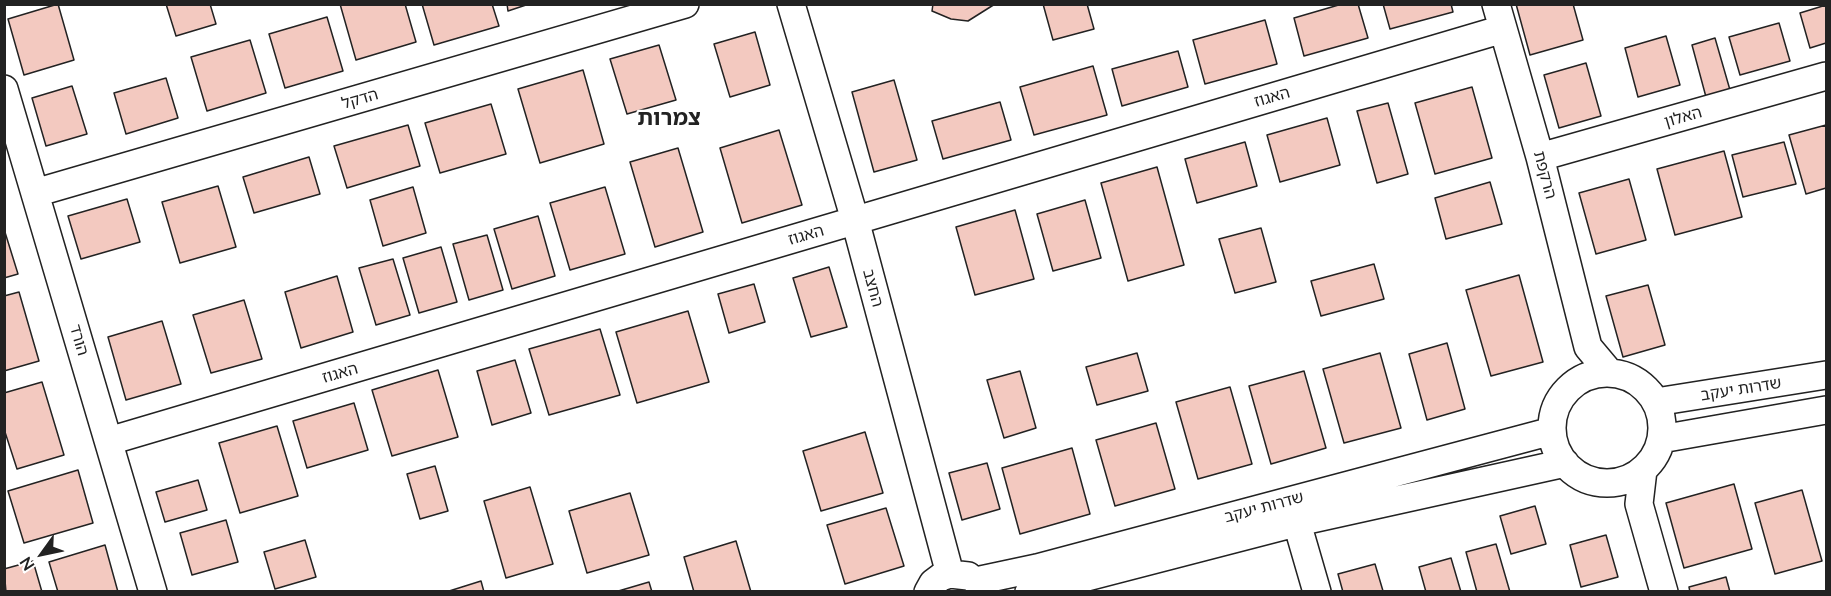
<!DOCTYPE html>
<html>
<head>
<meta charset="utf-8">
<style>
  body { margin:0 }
  #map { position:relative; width:1831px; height:596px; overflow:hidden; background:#fff; font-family:Lato,sans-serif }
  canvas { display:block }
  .frame { position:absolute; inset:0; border:6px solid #222; pointer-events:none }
  .north { position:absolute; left:12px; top:524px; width:60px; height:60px; -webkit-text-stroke:4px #fff; paint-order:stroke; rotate:237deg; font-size:16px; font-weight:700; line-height:24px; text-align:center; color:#222 }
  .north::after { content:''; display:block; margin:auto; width:21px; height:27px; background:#222; clip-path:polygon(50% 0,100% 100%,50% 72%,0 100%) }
</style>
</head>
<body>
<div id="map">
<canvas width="1831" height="596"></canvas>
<div class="frame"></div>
<div class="north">N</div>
</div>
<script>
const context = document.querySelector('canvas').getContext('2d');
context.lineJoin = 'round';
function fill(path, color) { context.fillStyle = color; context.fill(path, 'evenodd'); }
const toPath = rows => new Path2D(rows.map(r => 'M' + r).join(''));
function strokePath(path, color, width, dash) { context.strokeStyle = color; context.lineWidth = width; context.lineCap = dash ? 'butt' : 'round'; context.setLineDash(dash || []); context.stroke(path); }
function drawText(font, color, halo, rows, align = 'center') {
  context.font = font + ' Lato,"Noto Sans Hebrew",sans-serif'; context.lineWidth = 4.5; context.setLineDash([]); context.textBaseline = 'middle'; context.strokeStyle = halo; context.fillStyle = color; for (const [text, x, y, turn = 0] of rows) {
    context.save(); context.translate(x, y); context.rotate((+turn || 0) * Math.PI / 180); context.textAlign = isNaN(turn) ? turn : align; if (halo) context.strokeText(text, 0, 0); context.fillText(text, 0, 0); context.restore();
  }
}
const building = toPath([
  [58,4,74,60,24,75,8,19,58,4],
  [166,4,210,4,216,24,176,36,166,4],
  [340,4,405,4,416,42,356,60,340,4],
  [422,4,492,4,499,26,434,45,422,4],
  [507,4,529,4,508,11,507,4],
  [933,4,995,4,968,21,951,19,932,11,933,4],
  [1043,4,1087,4,1094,29,1053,40,1043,4],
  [1342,4,1358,4,1368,38,1304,56,1294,18,1342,4],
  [1383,4,1451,4,1453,12,1390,29,1383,4],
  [1516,4,1573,4,1583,40,1530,55,1516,4],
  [1826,5,1826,43,1810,48,1800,13,1826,5],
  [327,17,343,71,285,88,269,34,327,17],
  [1265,20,1277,64,1205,84,1193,40,1265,20],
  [1779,23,1790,61,1740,75,1729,37,1779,23],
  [755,32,770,85,730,97,714,44,755,32],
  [1666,36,1680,85,1638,97,1625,48,1666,36],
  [1715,38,1730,90,1706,97,1692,45,1715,38],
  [250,40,266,93,207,111,191,57,250,40],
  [659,45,676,100,627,114,610,59,659,45],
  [1178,51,1188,87,1122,106,1112,69,1178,51],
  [1586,63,1601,116,1559,128,1544,75,1586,63],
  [1093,66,1107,115,1034,135,1020,87,1093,66],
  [583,70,604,144,540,163,518,89,583,70],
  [166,78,178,118,126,134,114,93,166,78],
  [894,80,917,160,874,172,852,92,894,80],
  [72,86,87,134,46,146,32,98,72,86],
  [1472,87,1492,158,1435,174,1415,103,1472,87],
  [1000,102,1011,140,943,159,932,121,1000,102],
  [1388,103,1408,174,1377,183,1357,111,1388,103],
  [491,104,506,154,440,173,425,123,491,104],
  [1327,118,1340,165,1280,182,1267,135,1327,118],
  [408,125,420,166,347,188,334,146,408,125],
  [1826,125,1826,188,1806,194,1789,135,1826,125],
  [779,130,802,205,742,223,720,148,779,130],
  [1245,142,1257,186,1197,203,1185,159,1245,142],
  [1784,142,1796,184,1743,197,1732,155,1784,142],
  [678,148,703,232,655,247,630,162,678,148],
  [1724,151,1742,217,1675,235,1657,169,1724,151],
  [309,157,320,194,254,213,243,177,309,157],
  [1157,167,1184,265,1128,281,1101,183,1157,167],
  [1629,179,1646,240,1596,254,1579,193,1629,179],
  [1490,182,1502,224,1446,239,1435,198,1490,182],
  [218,186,236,247,180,263,162,202,218,186],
  [413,187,426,233,383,246,370,200,413,187],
  [605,187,625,254,570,270,550,203,605,187],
  [127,199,140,242,81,259,68,216,127,199],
  [1085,200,1101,258,1053,271,1037,214,1085,200],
  [1015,210,1034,279,975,295,956,227,1015,210],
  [538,216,555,276,512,289,494,229,538,216],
  [1261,228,1276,282,1235,293,1219,239,1261,228],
  [4,229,18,274,4,278,4,229],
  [487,235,503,290,469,300,453,244,487,235],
  [441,247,457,302,419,313,403,258,441,247],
  [393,259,410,315,376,325,359,268,393,259],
  [1374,264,1384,299,1321,316,1311,281,1374,264],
  [829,267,847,327,811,337,793,278,829,267],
  [1519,275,1543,362,1491,376,1466,290,1519,275],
  [337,276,353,332,301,348,285,292,337,276],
  [754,284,765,322,729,333,718,294,754,284],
  [1648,285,1665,345,1623,357,1606,296,1648,285],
  [19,292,39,361,4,371,4,296,19,292],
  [244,300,262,359,211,373,193,315,244,300],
  [688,311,709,382,637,403,616,332,688,311],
  [162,321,181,384,126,400,108,337,162,321],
  [600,329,620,395,549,415,529,349,600,329],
  [1447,343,1465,409,1427,420,1409,354,1447,343],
  [1137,353,1148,391,1097,405,1086,367,1137,353],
  [1380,353,1401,428,1344,443,1323,369,1380,353],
  [515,360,531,413,492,425,477,371,515,360],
  [438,370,458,437,392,456,372,390,438,370],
  [1020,371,1036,428,1004,438,987,380,1020,371],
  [1304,371,1326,448,1271,464,1249,386,1304,371],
  [42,382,64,455,17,469,4,429,4,393,42,382],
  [1230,387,1252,464,1198,479,1176,402,1230,387],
  [354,403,368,450,307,468,293,421,354,403],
  [1156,423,1175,489,1115,506,1096,440,1156,423],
  [277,426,298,496,240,513,219,443,277,426],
  [865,432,883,493,821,511,803,451,865,432],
  [1072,448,1090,514,1020,534,1002,468,1072,448],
  [987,463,1000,509,962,520,949,473,987,463],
  [435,466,448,511,420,519,407,474,435,466],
  [78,470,93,523,24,543,8,491,78,470],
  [198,480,207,510,165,522,156,492,198,480],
  [1734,484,1752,549,1684,568,1666,503,1734,484],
  [530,487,553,564,506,578,484,501,530,487],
  [1802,490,1822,561,1775,574,1755,503,1802,490],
  [630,493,649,555,587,573,569,511,630,493],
  [1535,506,1546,544,1511,554,1500,516,1535,506],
  [886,508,904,566,845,584,827,525,886,508],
  [226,520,238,562,192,575,180,533,226,520],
  [1606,535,1618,577,1581,587,1570,545,1606,535],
  [305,540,316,577,275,589,264,552,305,540],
  [736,541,751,592,694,592,684,557,736,541],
  [1496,544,1510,592,1477,592,1466,552,1496,544],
  [105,545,118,592,58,592,49,562,105,545],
  [1451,558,1461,592,1426,592,1419,567,1451,558],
  [33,561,42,592,6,592,4,569,33,561],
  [1375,564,1383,591,1343,592,1338,574,1375,564],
  [1726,577,1730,592,1690,592,1689,587,1726,577],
  [481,581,484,592,446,592,481,581],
  [649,582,652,592,615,592,649,582]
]);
fill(building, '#f3c9c0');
strokePath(building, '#222', 1.5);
const minor = toPath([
  [791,4,855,220,950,574],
  [1496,4,1540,157,1588,347,1609,372],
  [4,89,153,592],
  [1540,157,1826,76],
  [35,193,685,4],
  '1552 428a55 55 0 1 1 110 0a55 55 0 1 1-110 0Z',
  [1656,402,1826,375],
  [1661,439,1826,410],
  [109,441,1503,29],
  [1643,470,1639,504,1664,592],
  [1297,523,1317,592],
  [976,581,1037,568,1552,431],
  [928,592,933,583,941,577,950,574,968,576],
  [1029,592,1307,520,1565,463]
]);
strokePath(minor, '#222', 30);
strokePath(minor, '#fff', 27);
drawText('16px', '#222', '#fff', [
  ["האגוז",1272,97,-16],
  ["הדקל",360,99,-16],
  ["האלון",1683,117,-16],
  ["הרקפת",1545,175,75],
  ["האגוז",806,235,-16],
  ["החצב",873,288,75],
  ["הורד",79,340,74],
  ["האגוז",340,373,-16],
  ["שדרות יעקב",1741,389,-9],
  ["שדרות יעקב",1264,507,-15]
]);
drawText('bold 22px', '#222', '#fff', [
  ["צמרות",669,118]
]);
</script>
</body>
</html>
